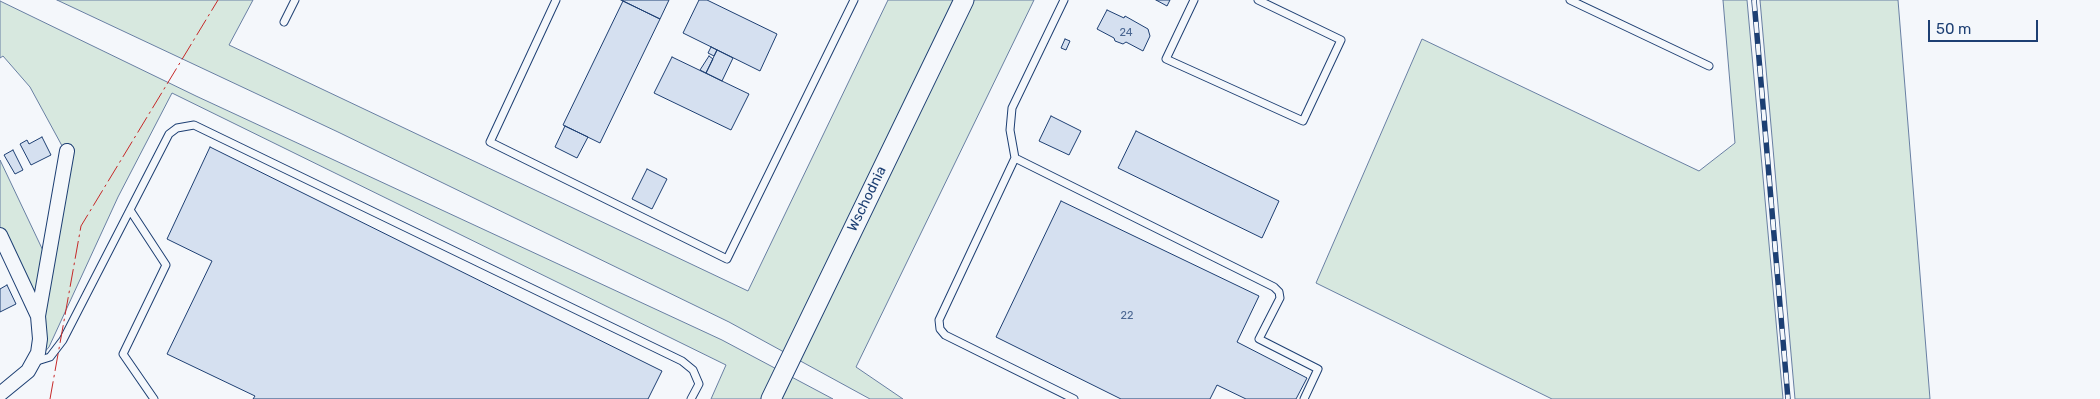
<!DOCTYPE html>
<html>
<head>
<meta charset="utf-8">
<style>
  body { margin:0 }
  #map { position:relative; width:2100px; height:399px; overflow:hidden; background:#f4f7fb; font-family:Rubik,sans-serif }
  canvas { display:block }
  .scale { position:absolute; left:1928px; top:20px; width:110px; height:22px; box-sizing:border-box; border:2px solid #1d3f73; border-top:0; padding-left:6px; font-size:15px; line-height:18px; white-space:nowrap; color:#1d3f73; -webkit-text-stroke:4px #f4f7fb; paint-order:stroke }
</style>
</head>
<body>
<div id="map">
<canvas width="2100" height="399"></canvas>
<div class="scale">50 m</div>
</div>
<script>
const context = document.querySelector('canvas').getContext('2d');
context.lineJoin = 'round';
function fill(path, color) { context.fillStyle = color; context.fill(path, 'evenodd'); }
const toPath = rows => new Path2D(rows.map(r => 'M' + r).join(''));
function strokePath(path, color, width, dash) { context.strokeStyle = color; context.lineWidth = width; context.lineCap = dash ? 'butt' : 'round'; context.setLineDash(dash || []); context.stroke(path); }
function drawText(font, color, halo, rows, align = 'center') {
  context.font = font + ' Rubik,sans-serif'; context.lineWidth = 4; context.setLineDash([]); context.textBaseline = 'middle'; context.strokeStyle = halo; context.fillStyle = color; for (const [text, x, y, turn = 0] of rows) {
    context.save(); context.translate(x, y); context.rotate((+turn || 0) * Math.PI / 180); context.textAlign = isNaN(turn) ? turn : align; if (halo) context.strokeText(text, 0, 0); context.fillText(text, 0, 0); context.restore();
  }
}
const green = toPath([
  [57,0,253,0,229,45,748,291,888,0,1034,0,856,367,903,399,870,399,729,322,338,132,57,0],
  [1723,0,1747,0,1783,399,1552,399,1316,283,1422,39,1699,171,1735,143,1723,0],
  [1760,0,1898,0,1930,399,1795,399,1760,0],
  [0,1,196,96,722,340,833,399,711,399,726,365,172,93,118,197,49,347,28,371,40,339,0,235,0,160,47,259,67,155,30,87,3,56,0,58,0,1]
]);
fill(green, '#d7e8df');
strokePath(green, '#687fa3', 1);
const building = toPath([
  [621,0,669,0,660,19,621,0],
  [699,0,707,0,777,34,760,71,683,33,699,0],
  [1156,0,1170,0,1167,6,1156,0],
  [623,1,660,19,600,143,563,125,623,1],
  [1107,10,1124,18,1125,16,1148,29,1150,36,1143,51,1126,42,1123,44,1115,41,1114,38,1097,29,1107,10],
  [1065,39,1070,41,1066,50,1061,48,1065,39],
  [711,47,717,50,714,56,708,53,711,47],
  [717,50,733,58,722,81,706,73,717,50],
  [709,56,713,59,706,73,700,70,709,56],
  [672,57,749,94,731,130,654,93,672,57],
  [1051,116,1081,131,1069,155,1039,141,1051,116],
  [565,126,588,137,577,158,555,147,565,126],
  [1136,131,1279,201,1262,238,1118,168,1136,131],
  [42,137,51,155,31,165,20,144,27,140,29,144,42,137],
  [210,147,662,371,648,399,253,399,255,396,167,354,212,261,167,239,210,147],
  [13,150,23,170,15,174,4,155,13,150],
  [647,169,667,179,652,209,632,199,647,169],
  [1061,201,1259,296,1237,342,1307,378,1296,399,1246,399,1217,385,1210,399,1121,399,996,337,1061,201],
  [7,285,16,304,0,312,0,289,7,285]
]);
fill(building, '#d5e0f0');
strokePath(building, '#1d3f73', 1);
const lane = toPath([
  [556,0,490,142,727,259,854,0],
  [1064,0,1012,108,1010,130,1015,158,1274,287,1279,292,1280,298,1259,339,1318,369,1304,399],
  [1194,0,1166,59,1303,121,1341,40,1258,0],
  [1570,0,1709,66],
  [284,22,295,0],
  [1015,158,939,320,940,329,945,335,1074,399],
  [130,210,166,265,123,354,154,399],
  [34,362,50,357,63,340,169,134,177,128,194,125,682,361,693,370,699,384,691,399]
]);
const street = toPath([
  [0,235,38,316,40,339,38,353,28,371,0,394],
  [38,316,67,151]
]);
const secondary = toPath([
  [771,399,964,0]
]);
strokePath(lane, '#1d3f73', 9);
strokePath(street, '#1d3f73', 16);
strokePath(secondary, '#1d3f73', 21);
strokePath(lane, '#f4f7fb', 7);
strokePath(street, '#f4f7fb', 14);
strokePath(secondary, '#f4f7fb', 19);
const rail = toPath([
  [1754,0,1788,399]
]);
strokePath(rail, '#1d3f73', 5.5);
strokePath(rail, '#f4f7fb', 4, [11]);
strokePath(toPath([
  [50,399,81,226,218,0]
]), '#c62828', 1, [18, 4, 2.5, 4]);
drawText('11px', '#4b6792', null, [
  ["24",1126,33],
  ["22",1127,316]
]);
drawText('14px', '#1d3f73', '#f4f7fb', [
  ["Wschodnia",867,199,-64]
]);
</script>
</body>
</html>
